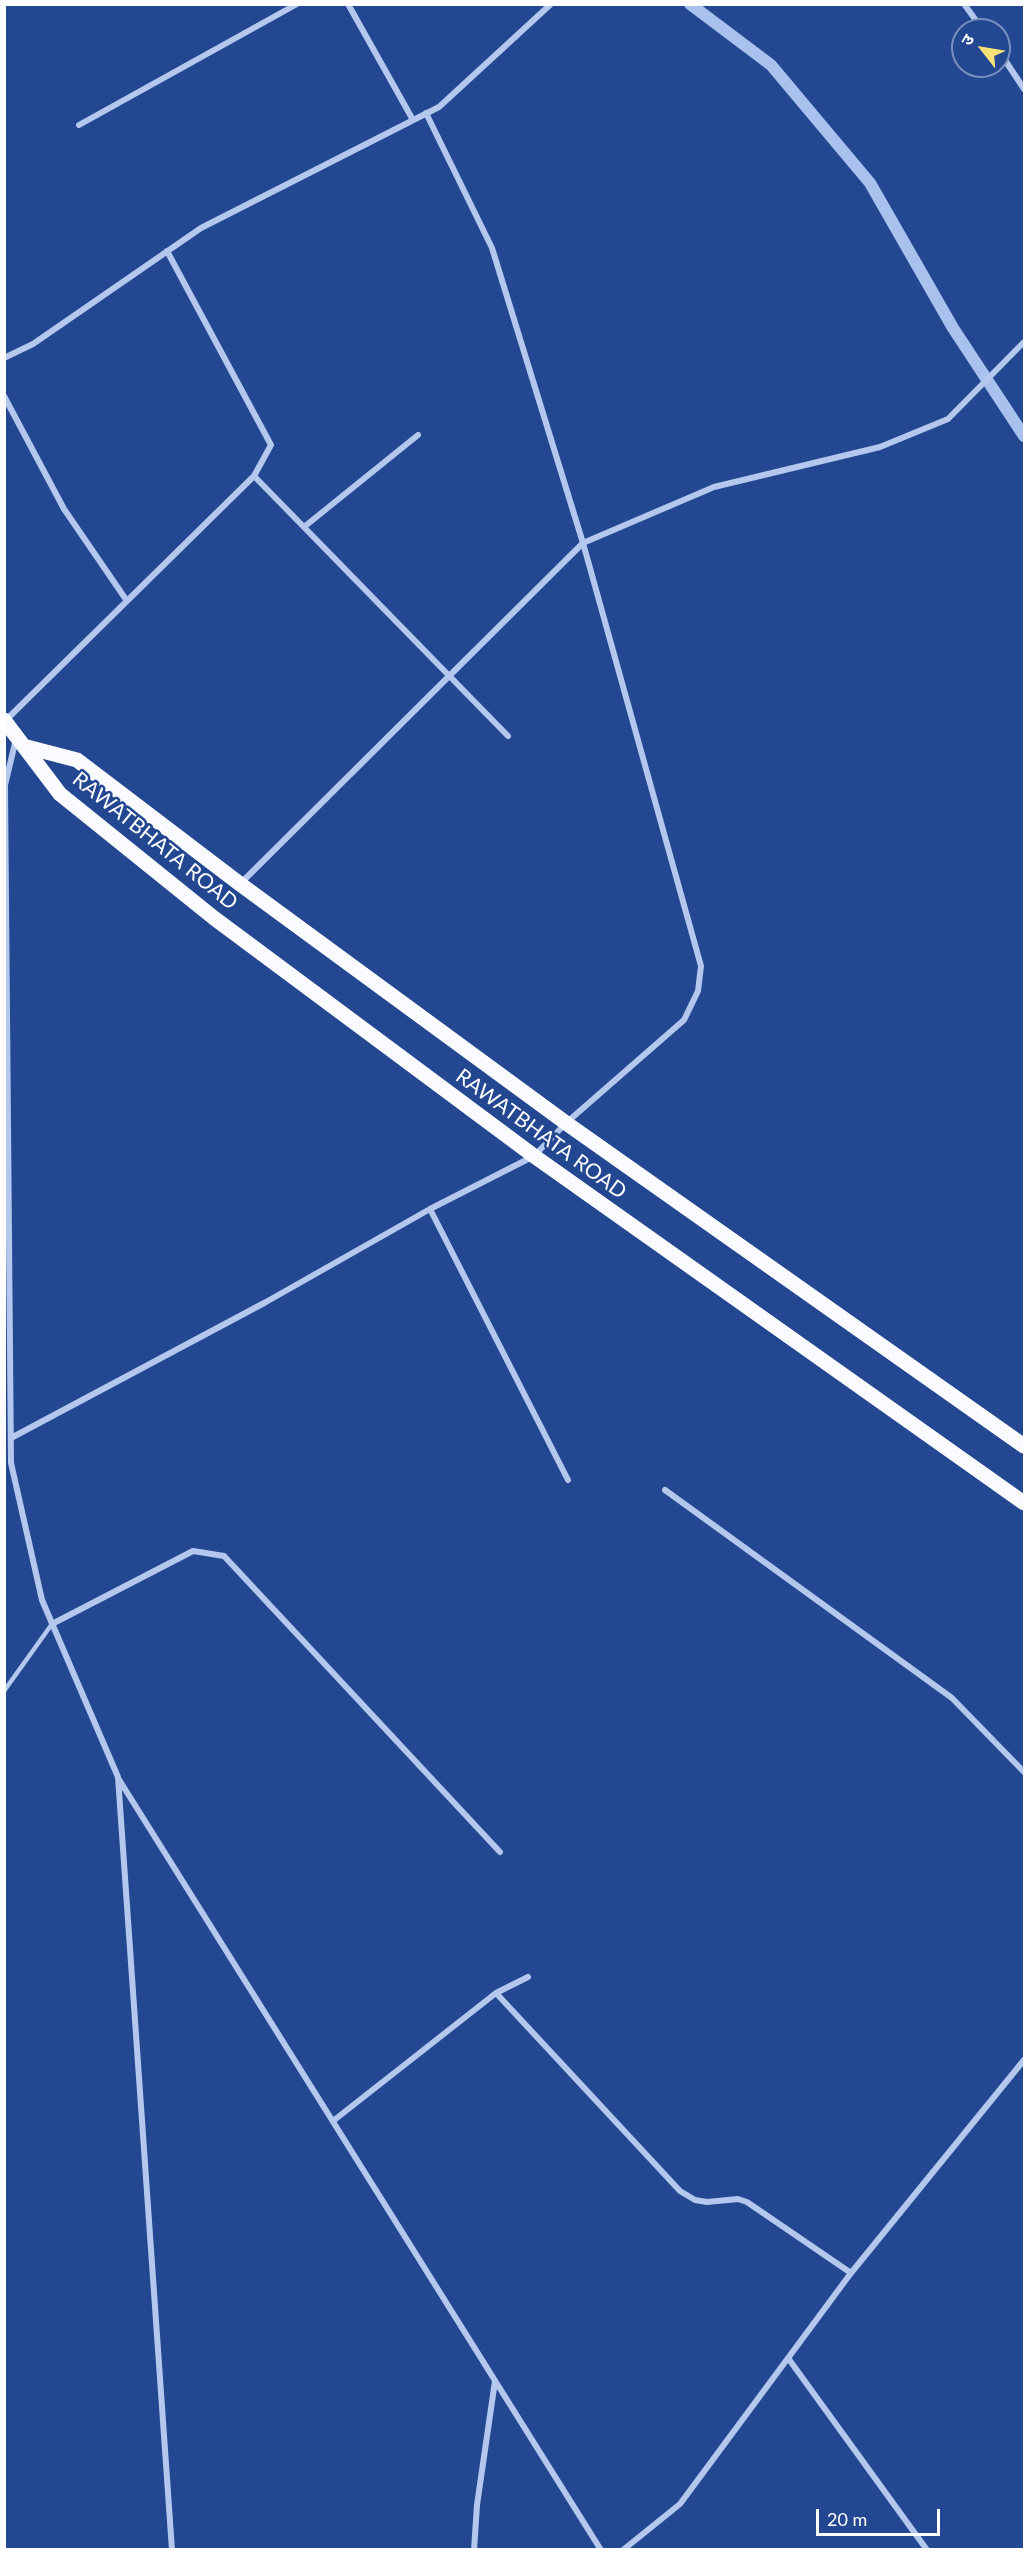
<!DOCTYPE html>
<meta charset="utf-8">
<style>
body{margin:0}
#map{position:relative;width:1029px;height:2554px;overflow:hidden;background:#234791;font-family:Lato,"Noto Sans Devanagari",sans-serif}
canvas{display:block}
.frame{position:absolute;inset:0;border:6px solid #fff;pointer-events:none}
.north{position:absolute;left:951px;top:18px;width:60px;height:60px;box-sizing:border-box;background:#234791;border:2px solid #7b91bd;border-radius:50%;rotate:301deg;font-size:16px;font-weight:700;line-height:24px;text-align:center;color:#fff}
.north::after{content:'';display:block;margin:auto;width:21px;height:27px;background:#f8e177;clip-path:polygon(50% 0,100% 100%,50% 72%,0 100%)}
.scale{position:absolute;left:816px;top:2509px;width:124px;height:27px;box-sizing:border-box;border:3px solid #fff;border-top:0;padding-left:8px;font-size:18px;line-height:21px;white-space:nowrap;color:#fff;-webkit-text-stroke:4px #234791;paint-order:stroke}
</style>
<div id="map">
<canvas width="1029" height="2554"></canvas>
<div class="frame"></div>
<div class="north">उ</div>
<div class="scale">20 m</div>
</div>
<script>
const c = document.querySelector('canvas').getContext('2d');
c.lineJoin = 'round';
function poly(rows) {
  const path = new Path2D();
  for (const r of rows) {
    path.moveTo(r[0], r[1]);
    for (let i = 2; i < r.length; i += 2) path.lineTo(r[i], r[i + 1]);
  }
  return path;
}
function trace(path, color, width, dash) {
  c.strokeStyle = color;
  c.lineWidth = width;
  c.lineCap = dash ? 'butt' : 'round';
  c.setLineDash(dash || []);
  c.stroke(path);
}
function label(font, color, halo, rows, align = 'center') {
  c.font = font + ' Lato,sans-serif';
  c.lineWidth = 5;
  c.setLineDash([]);
  c.textBaseline = 'middle';
  c.strokeStyle = halo;
  c.fillStyle = color;
  for (const [text, x, y, turn = 0] of rows) {
    c.save();
    c.translate(x, y);
    c.rotate((+turn || 0) * Math.PI / 180);
    c.textAlign = isNaN(turn) ? turn : align;
    if (halo) c.strokeText(text, 0, 0);
    c.fillText(text, 0, 0);
    c.restore();
  }
}
trace(poly([
 [690,4,771,65,870,183,953,328,1024,436]
]), '#a8c1ed', 12);
trace(poly([
 [4,1691,52,1624]
]), '#b4c7ec', 4.5);
trace(poly([
 [348,4,413,120],
 [964,4,983,30],
 [999,51,1024,89],
 [79,125,297,4],
 [4,358,33,344,201,228,439,107,551,4],
 [4,396,64,509,127,601],
 [254,476,508,736],
 [304,527,418,435],
 [6,720,254,476,271,445,167,251],
 [16,739,5,785,11,1463,42,1600,118,1777,172,2550],
 [241,883,583,543,714,487,880,447,948,419,1024,342],
 [430,1209,568,1480],
 [11,1438,266,1302,430,1209,534,1156,566,1123,684,1020,698,991,701,966,583,543,492,248,426,113],
 [665,1490,952,1698,1024,1772],
 [52,1624,193,1551,224,1556,500,1852],
 [118,1778,601,2550],
 [496,1993,680,2191,695,2200,707,2202,738,2199,747,2202,851,2273],
 [333,2121,496,1993,528,1977],
 [788,2358,927,2550],
 [474,2550,477,2505,495,2381],
 [623,2550,680,2504,851,2273,1024,2060]
]), '#b4c7ec', 6);
trace(poly([
 [4,720,60,794,214,918,534,1156,1024,1503],
 [27,747,77,760,240,884,566,1123,1024,1446]
]), '#fafbff', 15);
label('21px', '#fff', '#234791', [
 ["RAWATBHATA ROAD",155,841,39],
 ["RAWATBHATA ROAD",541,1134,36]
]);
</script>
